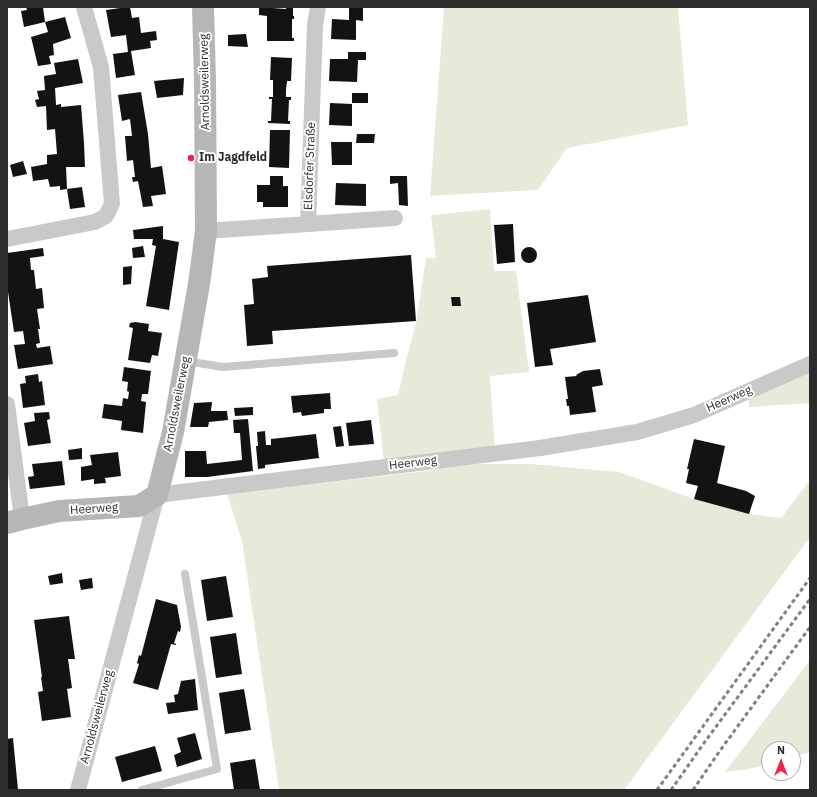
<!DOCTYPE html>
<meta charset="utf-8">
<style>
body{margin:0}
#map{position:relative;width:817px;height:797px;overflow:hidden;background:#fff;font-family:"IBM Plex Sans",sans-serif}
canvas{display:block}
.frame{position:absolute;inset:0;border:8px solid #2c2c2c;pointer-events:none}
.north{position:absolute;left:761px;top:741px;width:40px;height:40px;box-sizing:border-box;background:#fff;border:1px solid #ababab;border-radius:50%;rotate:0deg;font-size:11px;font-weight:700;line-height:16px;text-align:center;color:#2c2c2c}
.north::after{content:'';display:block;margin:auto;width:14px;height:18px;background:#eb264f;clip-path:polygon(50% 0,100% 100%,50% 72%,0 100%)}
</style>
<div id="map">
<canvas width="817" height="797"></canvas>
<div class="frame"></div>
<div class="north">N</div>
</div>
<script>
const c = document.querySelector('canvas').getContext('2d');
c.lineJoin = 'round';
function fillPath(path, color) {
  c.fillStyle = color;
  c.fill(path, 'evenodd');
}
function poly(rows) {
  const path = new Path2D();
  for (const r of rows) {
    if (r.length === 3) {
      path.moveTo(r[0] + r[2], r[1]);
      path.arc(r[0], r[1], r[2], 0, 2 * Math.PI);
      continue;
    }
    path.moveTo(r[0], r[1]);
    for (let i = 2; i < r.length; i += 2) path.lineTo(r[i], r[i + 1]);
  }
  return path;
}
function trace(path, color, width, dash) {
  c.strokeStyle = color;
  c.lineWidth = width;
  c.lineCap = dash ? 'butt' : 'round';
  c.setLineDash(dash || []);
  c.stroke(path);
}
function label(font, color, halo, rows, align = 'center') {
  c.font = font + ' "IBM Plex Sans",sans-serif';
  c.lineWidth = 4;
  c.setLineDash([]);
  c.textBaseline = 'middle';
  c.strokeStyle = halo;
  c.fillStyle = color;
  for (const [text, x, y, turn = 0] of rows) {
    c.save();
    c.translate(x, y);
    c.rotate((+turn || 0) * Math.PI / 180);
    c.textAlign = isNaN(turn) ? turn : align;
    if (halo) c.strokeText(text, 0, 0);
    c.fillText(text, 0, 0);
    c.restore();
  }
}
fillPath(poly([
 [444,7,678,7,688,125,567,148,538,190,430,196],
 [490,209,494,271,516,271,529,372,490,376,495,450,384,463,377,399,398,395,407,356,416,324,426,258,436,258,431,215],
 [810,368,810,403,749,407,748,395],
 [464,464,531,464,619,472,694,499,749,514,781,518,810,480,810,537,624,790,279,790,242,541,227,494,426,471],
 [810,660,810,752,793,757,793,749,769,749,769,764,749,769,725,772]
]), '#e5ebd8');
fillPath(poly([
 [26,7,43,7,45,22,24,27,21,11,27,10],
 [127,7,130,7,132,18,139,17,141,33,156,31,157,40,150,41,151,48,131,51,135,75,116,78,113,54,128,52,126,35,111,37,106,10],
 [259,7,286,9,286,7,293,7,293,16,294,16,294,19,292,19,292,38,294,38,294,41,267,41,267,16,259,15],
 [349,7,363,7,363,21,356,20,356,40,331,39,332,19,349,20],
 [65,17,71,38,53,44,54,55,49,56,51,64,38,66,31,37,48,32,45,22],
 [246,34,248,47,228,46,228,35],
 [348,52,366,52,366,60,358,60,357,82,329,81,330,59,348,59],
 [271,57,292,58,291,81,287,81,286,90,286,97,291,97,291,100,289,100,288,121,290,121,290,124,268,123,268,121,271,121,272,99,269,99,269,97,273,97,273,80,270,80],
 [78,59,83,83,55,88,56,105,61,104,61,107,81,105,84,143,85,167,66,167,67,189,82,187,85,207,70,209,67,189,60,190,60,186,50,187,48,179,33,181,31,167,47,164,47,155,57,154,55,129,47,130,46,106,37,107,35,100,39,99,37,91,45,90,44,76,56,74,54,63],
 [184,78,183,95,157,98,154,81],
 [141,92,148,134,151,168,162,166,166,194,151,196,153,206,143,207,138,181,133,182,132,177,135,177,133,160,127,161,125,136,132,136,130,119,122,121,118,95],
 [352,93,368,93,368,103,352,103],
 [330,103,352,104,352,126,329,125],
 [270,130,290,130,289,168,269,167],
 [357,134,375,134,374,143,356,143],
 [331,142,352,142,352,165,332,165],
 [23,161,27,174,13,177,10,165],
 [270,176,283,176,283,186,288,186,288,207,263,207,263,202,257,202,257,185,270,185],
 [390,176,407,176,408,206,399,205,398,183,390,184],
 [336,183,366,184,366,206,335,205],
 [513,224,515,262,497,264,494,225],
 [163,226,163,239,179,242,169,310,146,306,156,246,152,245,153,239,134,239,133,230],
 [143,246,145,257,133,258,132,248],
 [529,255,8],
 [43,248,44,256,30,258,31,270,34,270,36,289,42,288,44,308,37,309,40,329,38,329,40,343,36,344,37,348,50,346,53,364,18,369,14,345,25,344,23,331,14,332,7,285,7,253],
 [411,255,416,321,272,331,273,344,247,346,244,305,254,304,252,279,268,277,267,266],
 [132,266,131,284,123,285,123,267],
 [588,295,596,342,550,349,553,365,535,367,527,303],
 [451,297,460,297,461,306,452,306],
 [135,322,149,324,148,331,162,333,158,356,152,355,150,363,128,360,133,328,129,327,130,323],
 [124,367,151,371,148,394,142,394,141,401,146,402,143,433,121,430,122,421,102,418,104,404,122,406,123,398,128,399,129,392,127,391,128,382,122,381],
 [600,369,603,385,592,387,596,412,570,415,569,406,567,406,566,399,568,399,565,377,577,376,576,375,583,371],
 [38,374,39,382,42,381,45,405,23,408,20,384,26,383,25,376],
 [330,393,331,409,324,409,324,413,302,416,301,412,293,413,291,396],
 [212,402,211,411,227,411,228,420,209,422,208,427,190,427,194,403],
 [253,407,253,415,235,416,234,408],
 [49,412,50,419,47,420,51,443,28,446,24,423,35,421,34,413],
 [248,419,253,471,207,477,185,477,185,451,206,451,207,464,242,460,240,433,234,433,233,420],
 [371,420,374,444,349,446,346,423],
 [341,426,344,446,336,447,333,427],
 [265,431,266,445,271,445,271,439,316,434,319,458,265,465,265,468,258,469,256,446,258,446,257,432],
 [694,439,725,446,717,483,746,491,755,496,749,514,694,499,698,486,686,483,689,469,687,469],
 [82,448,82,459,69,460,68,450],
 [118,452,121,476,105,478,106,483,94,484,94,479,81,481,81,467,92,465,90,455],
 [62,461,65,485,30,489,28,477,34,476,32,464],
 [62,573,63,583,50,585,48,576],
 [226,576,233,617,207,621,201,580],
 [92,578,93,588,81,590,79,580],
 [156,599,177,605,181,627,180,632,178,631,174,643,176,644,176,645,171,644,158,690,133,683,139,664,137,663,139,655,141,656],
 [69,616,75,659,68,659,72,688,67,689,71,717,42,721,38,692,43,691,41,677,42,677,34,620],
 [236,633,242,674,216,678,210,637],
 [195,679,198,710,168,714,166,703,175,702,174,695,178,694,181,681],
 [244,689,251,730,225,734,219,693],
 [195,733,202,759,177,767,174,755,181,752,177,738],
 [13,738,18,790,7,790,7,739],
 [155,746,162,771,122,782,115,757],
 [255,759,260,790,234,790,230,763]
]), '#131313');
trace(poly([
 [186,361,223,367,394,353],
 [142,790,217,769,185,574]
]), '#c9c9c9', 8);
trace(poly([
 [308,224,395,218],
 [206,231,308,224,315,25,318,7],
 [7,239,95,222,106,216,112,204,101,67,84,7],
 [7,404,22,519],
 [78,790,157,495,540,448,637,432,694,415,810,364]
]), '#c9c9c9', 16);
trace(poly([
 [7,523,22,519,59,511,139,506,157,495,173,432,199,284,206,231,205,81,203,7]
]), '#b6b6b6', 22);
trace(poly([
 [657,790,810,578],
 [671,790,704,743,810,599],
 [693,790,719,752,810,627]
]), '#818181', 3, [4, 3]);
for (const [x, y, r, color] of [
 [191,158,4,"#eb264f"]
]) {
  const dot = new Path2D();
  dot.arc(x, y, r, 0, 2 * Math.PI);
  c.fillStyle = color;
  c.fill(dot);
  trace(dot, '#fff', 1.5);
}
label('12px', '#2c2c2c', '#fff', [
 ["Arnoldsweilerweg",205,82,-91],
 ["Elsdorfer Straße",310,166,-88],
 ["Heerweg",729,399,-24],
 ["Arnoldsweilerweg",177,404,-79],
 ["Heerweg",413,463,-7],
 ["Heerweg",94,509,-4],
 ["Arnoldsweilerweg",97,717,-75]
]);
label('bold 12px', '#2c2c2c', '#fff', [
 ["Im Jagdfeld",199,158]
], 'left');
</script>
